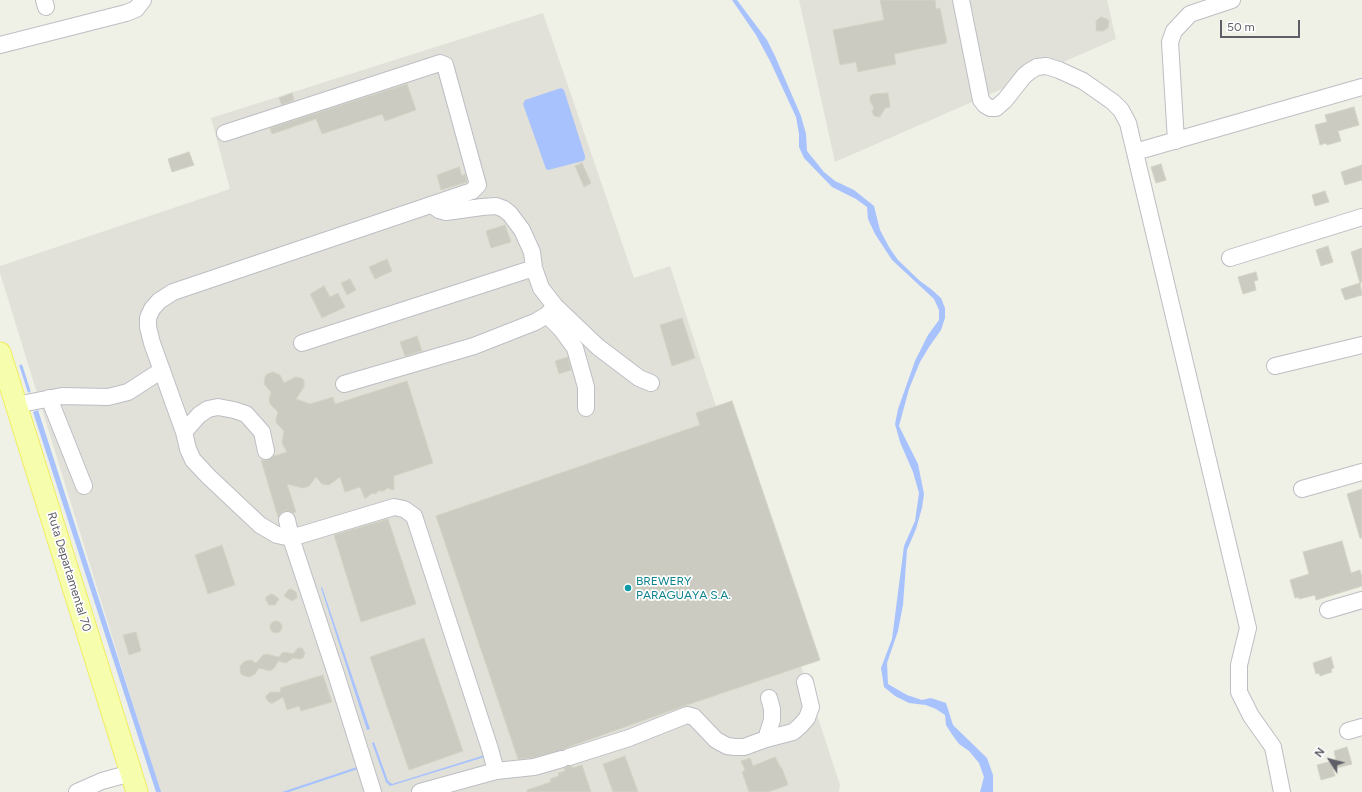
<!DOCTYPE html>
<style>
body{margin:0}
#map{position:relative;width:1362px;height:792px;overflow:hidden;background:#eff0e6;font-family:Figtree,sans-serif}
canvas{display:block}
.north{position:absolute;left:1310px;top:740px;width:40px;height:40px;-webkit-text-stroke:3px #fff;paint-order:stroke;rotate:306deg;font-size:11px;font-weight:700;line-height:16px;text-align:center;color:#5e5f66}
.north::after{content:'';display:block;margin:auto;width:14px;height:18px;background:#5e5f66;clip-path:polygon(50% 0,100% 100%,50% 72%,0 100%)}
.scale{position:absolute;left:1220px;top:20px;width:80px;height:18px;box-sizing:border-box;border:2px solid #5e5f66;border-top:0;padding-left:5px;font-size:12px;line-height:14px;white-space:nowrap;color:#5e5f66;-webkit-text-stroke:3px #fff;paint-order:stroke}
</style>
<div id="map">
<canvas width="1362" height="792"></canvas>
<div class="north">N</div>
<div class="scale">50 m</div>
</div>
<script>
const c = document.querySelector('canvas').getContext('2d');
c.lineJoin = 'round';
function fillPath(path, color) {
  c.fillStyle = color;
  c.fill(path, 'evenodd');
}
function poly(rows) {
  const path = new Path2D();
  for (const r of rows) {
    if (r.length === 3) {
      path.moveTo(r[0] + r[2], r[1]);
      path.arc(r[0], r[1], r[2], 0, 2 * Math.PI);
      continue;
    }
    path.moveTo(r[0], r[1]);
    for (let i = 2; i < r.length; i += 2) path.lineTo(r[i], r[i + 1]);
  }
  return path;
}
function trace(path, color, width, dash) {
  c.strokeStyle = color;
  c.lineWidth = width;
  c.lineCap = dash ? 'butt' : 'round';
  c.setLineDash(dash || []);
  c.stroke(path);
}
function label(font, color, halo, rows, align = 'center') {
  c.font = font + ' Figtree,sans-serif';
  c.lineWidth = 3.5;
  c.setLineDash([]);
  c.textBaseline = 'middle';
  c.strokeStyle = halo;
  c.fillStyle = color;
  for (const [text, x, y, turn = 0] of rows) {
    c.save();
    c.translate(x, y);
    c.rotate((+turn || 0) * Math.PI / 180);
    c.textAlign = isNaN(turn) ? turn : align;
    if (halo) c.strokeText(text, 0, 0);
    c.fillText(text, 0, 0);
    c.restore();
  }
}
fillPath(poly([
 [799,0,1107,0,1116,39,835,162],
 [543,13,634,278,670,266,840,785,839,792,160,792,0,273,0,266,230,189,211,118]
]), '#e1e1da');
fillPath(poly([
 [732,0,737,0,767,40,775,56,801,116,806,134,807,151,824,172,835,181,854,190,874,206,880,230,889,247,898,260,920,281,931,289,941,298,945,308,945,318,941,330,929,347,920,362,909,389,899,426,918,464,924,494,922,508,916,529,907,550,903,605,898,631,887,663,888,684,907,695,922,700,931,698,946,703,953,725,987,758,993,775,993,792,980,792,984,777,979,763,969,751,959,744,951,733,946,725,945,715,936,709,926,705,909,703,895,696,884,687,881,668,892,639,904,546,915,521,919,493,913,472,900,442,895,424,898,409,915,361,928,335,939,320,939,310,934,299,892,260,875,234,868,219,867,207,856,199,832,187,804,158,799,147,799,134,796,117,770,61,756,35],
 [561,88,564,90,585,156,585,159,583,161,548,170,546,169,523,104,525,100],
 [38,410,161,792,156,792,33,412],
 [322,587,370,729,367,730,321,588],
 [374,742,388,781,392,784,488,754,488,756,390,786,386,782,372,743],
 [357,767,358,769,289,792,282,792]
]), '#a8c2fe');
trace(poly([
 [21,366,29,391]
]), '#a8c2fe', 3);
const building = poly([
 [880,0,935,0,936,9,940,8,947,43,894,54,896,64,858,72,856,62,840,65,833,30,884,20,880,0],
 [1101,17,1107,19,1109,21,1108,28,1103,31,1096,31,1096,21,1101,17],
 [407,84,416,110,385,121,382,114,322,134,316,119,272,134,270,128,407,84],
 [292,93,294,100,282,105,279,98,292,93],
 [888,93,890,107,885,108,880,117,874,116,872,111,874,108,870,101,870,96,873,94,888,93],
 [1354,107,1359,125,1338,131,1341,141,1327,145,1326,143,1320,145,1315,125,1327,122,1325,115,1354,107],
 [189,152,194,165,172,172,168,159,189,152],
 [582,163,591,183,584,187,575,166,582,163],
 [1161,164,1166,180,1156,183,1151,167,1161,164],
 [1362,165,1362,180,1345,185,1341,172,1362,165],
 [459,167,462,176,465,174,467,182,441,190,437,175,459,167],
 [1325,191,1329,202,1315,206,1312,195,1325,191],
 [505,225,511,242,491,248,486,231,505,225],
 [1328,246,1333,262,1321,266,1316,250,1328,246],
 [1362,248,1362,282,1360,283,1351,252,1362,248],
 [387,259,392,271,375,279,369,267,387,259],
 [1256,272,1258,280,1254,281,1256,290,1243,294,1238,277,1256,272],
 [350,279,356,290,347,295,341,283,350,279],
 [1360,283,1362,295,1345,300,1341,289,1360,283],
 [324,286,330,297,338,293,345,307,322,318,310,294,324,286],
 [682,318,695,358,672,366,660,325,682,318],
 [417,336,422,351,405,356,400,342,417,336],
 [568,357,571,370,559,374,555,361,568,357],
 [273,372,280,375,284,383,295,377,301,378,304,380,304,387,296,399,310,404,333,397,335,404,407,381,433,463,394,476,394,490,387,488,384,491,378,491,376,494,372,493,365,499,360,487,345,492,340,477,329,485,322,484,316,477,309,486,303,488,287,484,296,512,293,513,289,511,285,511,281,513,278,517,261,460,268,460,274,456,287,452,282,443,284,431,276,423,276,419,278,412,270,404,269,400,271,392,264,384,265,377,267,374,273,372],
 [732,401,820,660,684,706,566,748,563,750,532,758,518,759,436,516,700,425,696,413,732,401],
 [1362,489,1362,538,1360,538,1347,494,1362,489],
 [388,519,416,604,361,622,334,535,388,519],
 [1342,541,1351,573,1360,570,1362,578,1362,586,1316,600,1315,595,1299,599,1299,597,1295,598,1290,580,1309,574,1303,552,1342,541],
 [222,545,235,585,208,594,195,555,222,545],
 [291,589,296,592,297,595,297,598,292,601,284,596,288,590,291,589],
 [271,594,274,595,279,599,275,605,269,605,266,600,266,597,271,594],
 [276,627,6],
 [136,632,141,651,129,655,123,635,136,632],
 [424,638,463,751,409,770,370,657,424,638],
 [299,648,302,648,305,653,303,658,300,659,293,658,286,663,278,661,275,667,270,671,259,668,255,674,249,677,242,675,240,672,240,666,245,661,251,660,256,663,263,655,266,654,279,657,282,653,285,652,293,654,297,649,299,648],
 [1331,657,1334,668,1331,669,1332,672,1320,676,1319,673,1316,674,1313,663,1331,657],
 [323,675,332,702,301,711,299,706,287,710,283,697,273,703,270,703,266,699,266,696,270,692,281,692,280,688,323,675],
 [1347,747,1352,764,1333,769,1335,776,1321,780,1317,765,1336,760,1334,751,1347,747],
 [625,756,638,792,613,792,603,764,625,756],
 [775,757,781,768,782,768,788,785,768,792,749,792,742,772,745,770,741,761,750,758,753,766,775,757],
 [582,765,591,792,527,792,527,790,551,782,550,779,559,776,558,773,565,771,564,768,568,766,572,766,573,768,582,765]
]);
fillPath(building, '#cbcbc2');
trace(building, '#d4d4c4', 1);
const minor = poly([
 [44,0,46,7],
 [961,0,981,100,985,105,990,108,996,108,1005,100,1024,76,1030,71,1037,67,1046,66,1059,70,1083,81,1113,102,1121,110,1128,123,1248,628,1239,665,1239,692,1251,716,1273,747,1282,792],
 [0,45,126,13,136,9,143,0],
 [1176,141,1170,42,1174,31,1190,14,1232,0],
 [1135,152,1362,87],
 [432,205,439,210,446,212,482,207,496,206,504,209,510,214,522,230,532,252,534,268,541,288,555,306,598,347,639,378,651,383],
 [1230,258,1362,217],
 [547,315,561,329,575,348,586,387,586,408],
 [302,343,534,268],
 [1275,366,1362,345],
 [344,384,474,346,535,322,547,315,555,306],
 [49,398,84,486],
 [16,405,62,396,108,397,128,392,162,370],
 [184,432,152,343,148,327,148,318,152,309,159,301,173,292,472,191,478,185,445,65,440,63,225,133],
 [266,451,262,432,246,414,234,410,218,407,208,409,199,415,184,432,188,449,193,460,209,477,260,525,277,535,291,538,394,507,404,509,414,516,490,749,496,771,420,792],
 [1302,489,1362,472],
 [287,520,291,538,336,674,373,792],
 [1328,610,1362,600],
 [1348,731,1362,727],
 [766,739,772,720,772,709,769,698],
 [569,757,629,738,687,715,694,717,716,740,727,746,735,747,744,747,766,739,793,732,800,726,807,718,811,707,805,682],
 [496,771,534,767,562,759],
 [77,792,102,781,131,773]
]);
const major = poly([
 [0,353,137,792]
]);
trace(minor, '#bdbec4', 18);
trace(major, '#f0ed5f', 23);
trace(minor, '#fff', 16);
trace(major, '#f6fead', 21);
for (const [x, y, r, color] of [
 [628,588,4,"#0f9aa8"]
]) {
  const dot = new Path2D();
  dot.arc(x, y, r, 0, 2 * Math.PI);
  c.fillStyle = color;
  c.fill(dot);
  trace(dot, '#fff', 1.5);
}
label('12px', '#5e5f66', '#fff', [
 ["Ruta Departamental 70",69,572,73]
]);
label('12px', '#0d838f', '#fff', [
 ["BREWERY",636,581],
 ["PARAGUAYA S.A.",636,595]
], 'left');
</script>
